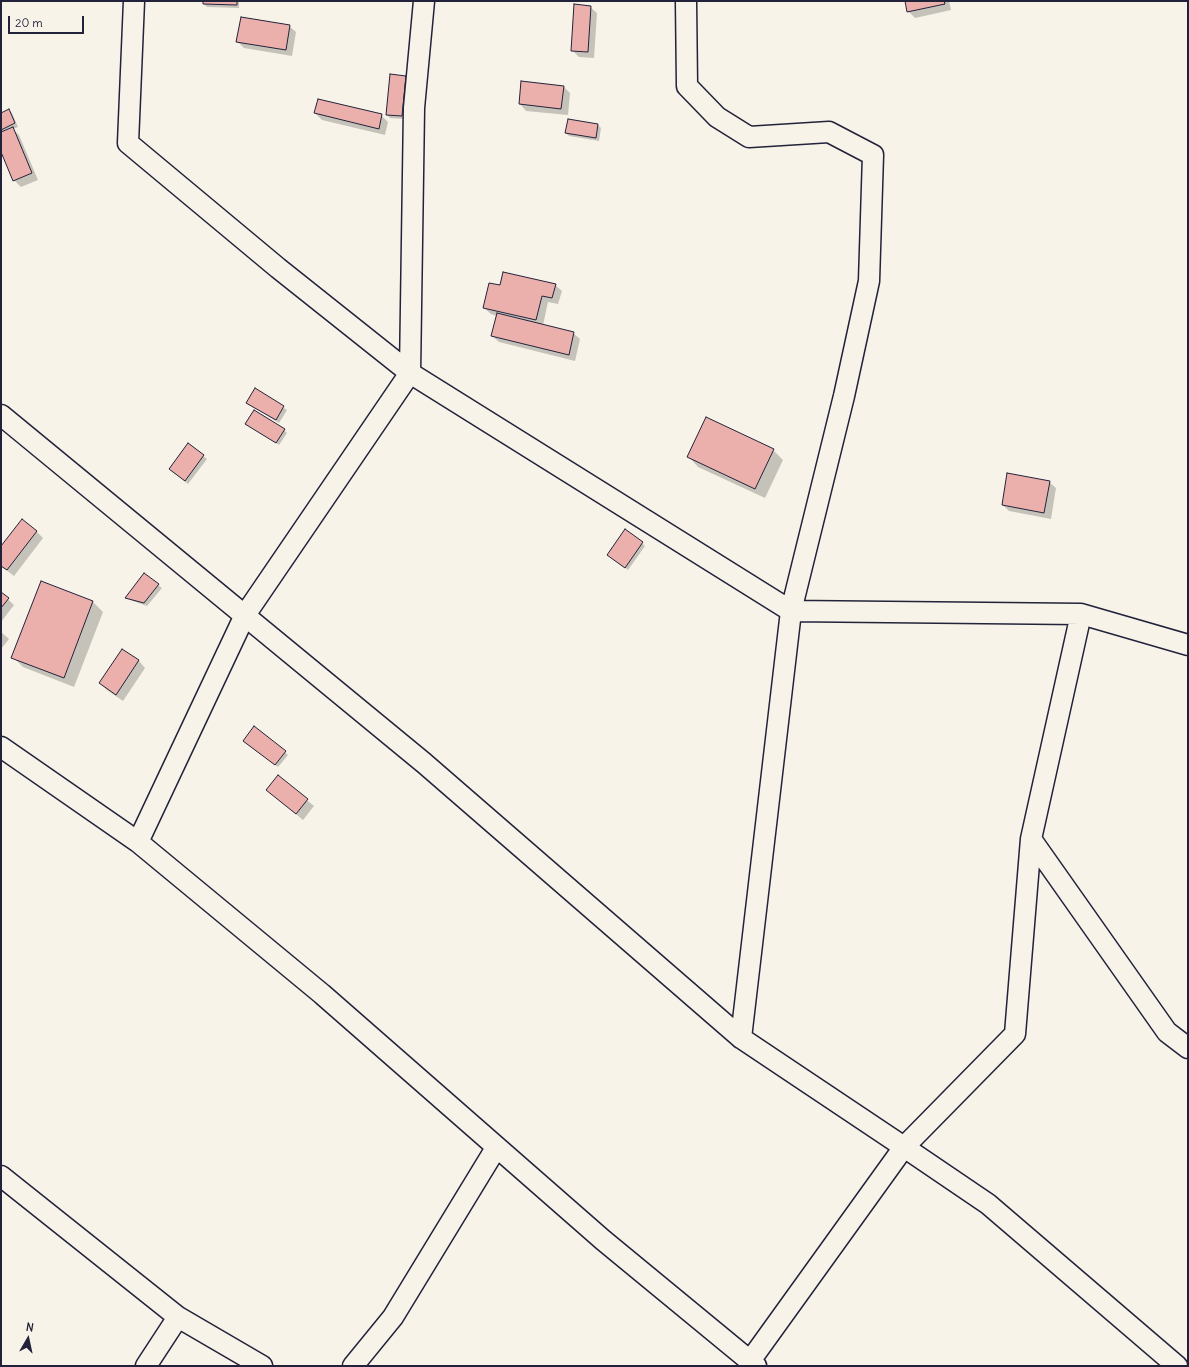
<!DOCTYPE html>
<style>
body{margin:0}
#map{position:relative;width:1189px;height:1367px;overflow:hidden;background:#f7f3e8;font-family:Delius,sans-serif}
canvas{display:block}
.frame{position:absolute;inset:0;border:2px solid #22223b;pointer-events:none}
.north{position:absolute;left:8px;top:1319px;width:40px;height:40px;-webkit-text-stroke:3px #f7f3e8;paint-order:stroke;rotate:9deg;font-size:11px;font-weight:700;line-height:16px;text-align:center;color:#22223b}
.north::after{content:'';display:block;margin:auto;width:14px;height:18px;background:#22223b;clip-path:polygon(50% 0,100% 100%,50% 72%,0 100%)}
.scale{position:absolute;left:8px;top:16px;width:76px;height:18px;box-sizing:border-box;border:2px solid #22223b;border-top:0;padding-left:5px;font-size:12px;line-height:14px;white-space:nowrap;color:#22223b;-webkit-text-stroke:3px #f7f3e8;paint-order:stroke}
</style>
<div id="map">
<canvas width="1189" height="1367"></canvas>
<div class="frame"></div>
<div class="north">N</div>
<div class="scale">20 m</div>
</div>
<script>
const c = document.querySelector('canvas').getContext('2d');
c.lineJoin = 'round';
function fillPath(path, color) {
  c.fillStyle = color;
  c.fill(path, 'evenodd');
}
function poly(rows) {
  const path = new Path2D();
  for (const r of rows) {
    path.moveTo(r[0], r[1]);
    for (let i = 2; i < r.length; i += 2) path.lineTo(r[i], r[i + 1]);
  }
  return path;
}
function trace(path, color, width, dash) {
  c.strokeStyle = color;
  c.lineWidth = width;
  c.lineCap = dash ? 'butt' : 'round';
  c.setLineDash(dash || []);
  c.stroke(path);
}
fillPath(poly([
 [204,1,239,1,239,8,207,7,204,4],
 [906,1,949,1,951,10,915,18,908,11],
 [590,7,597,13,594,58,579,57,572,50],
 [289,26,296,32,292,56,244,48,237,41],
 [406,76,409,79,405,119,390,118,387,115],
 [564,87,570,93,568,115,526,111,520,104],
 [9,110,12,113,18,127,13,129,19,135,38,180,21,187,14,180,1,149,1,114],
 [315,113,381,115,388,122,385,135,322,120],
 [569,120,598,125,601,128,599,141,569,136,566,133],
 [555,285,562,291,558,304,548,302,543,325,573,333,580,339,575,361,499,342,492,336,497,316,491,314,484,308,501,287],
 [255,390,287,410,279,423,247,403],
 [249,426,284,430,287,433,279,445],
 [189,445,207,459,188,484,173,472],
 [773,450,783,460,765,498,698,467,689,457],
 [1049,482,1056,488,1051,519,1009,511,1003,505],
 [36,531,43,538,14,576,1,566,1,547],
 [642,543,645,546,628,570,611,557],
 [144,574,162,588,147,606,130,600,127,597],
 [42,582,93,602,103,612,74,687,23,667,13,657],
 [1,593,14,605,1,622],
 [1,632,9,639,1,649],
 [123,651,139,661,145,668,123,701,107,690,100,683],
 [247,744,285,752,288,755,278,767],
 [278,777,314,806,303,820,267,790]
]), '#0003');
const building = poly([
 [203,1,237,1,237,5,203,4,203,1],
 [905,1,944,1,945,4,907,12,905,1],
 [574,4,591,6,588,52,571,51,574,4],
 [241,17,290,25,286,50,236,42,241,17],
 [390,74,406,76,402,116,386,115,390,74],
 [521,81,564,86,561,109,519,104,521,81],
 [318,99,382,114,379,129,314,113,318,99],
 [9,109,15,123,1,130,1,113,9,109],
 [568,119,598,124,596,138,565,133,568,119],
 [13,127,32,173,13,181,1,152,1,132,13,127],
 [503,272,556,284,552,298,542,296,536,320,483,308,489,283,500,285,503,272],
 [497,313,574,332,569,355,491,336,497,313],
 [255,388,284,406,276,420,246,403,255,388],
 [254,410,285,429,276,443,245,424,254,410],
 [706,417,774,449,755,489,687,457,706,417],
 [188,443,204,455,185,481,169,469,188,443],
 [1007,473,1050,481,1044,513,1002,505,1007,473],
 [22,519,37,531,7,570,1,566,1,546,22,519],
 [625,529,643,542,625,568,607,555,625,529],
 [144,573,159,584,144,603,125,598,144,573],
 [41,581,93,601,64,678,11,658,41,581],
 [1,592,9,598,1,608,1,592],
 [122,649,139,660,116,695,99,683,122,649],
 [254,726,286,751,275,765,243,741,254,726],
 [278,775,308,799,296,814,266,790,278,775]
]);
fillPath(building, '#ecb0ac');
trace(building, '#22223b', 1);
const minor = poly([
 [134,1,128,143,278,268,410,373,791,611,1081,614,1188,645],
 [686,1,687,86,717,117,749,137,829,132,873,155,869,281,844,396,791,611,741,1038],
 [1,415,424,763,741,1038,904,1147,988,1204,1177,1366],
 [1,747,138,842,322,994,603,1240,756,1366],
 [1031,839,1167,1032,1188,1048],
 [138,842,245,615,410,373,414,108,424,1],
 [1,1176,178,1317,262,1366],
 [750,1361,904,1147,1015,1034,1031,839,1081,614],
 [146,1366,178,1317],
 [353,1366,393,1317,496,1148]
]);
trace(minor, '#22223b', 23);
trace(minor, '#f7f3e8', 20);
</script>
